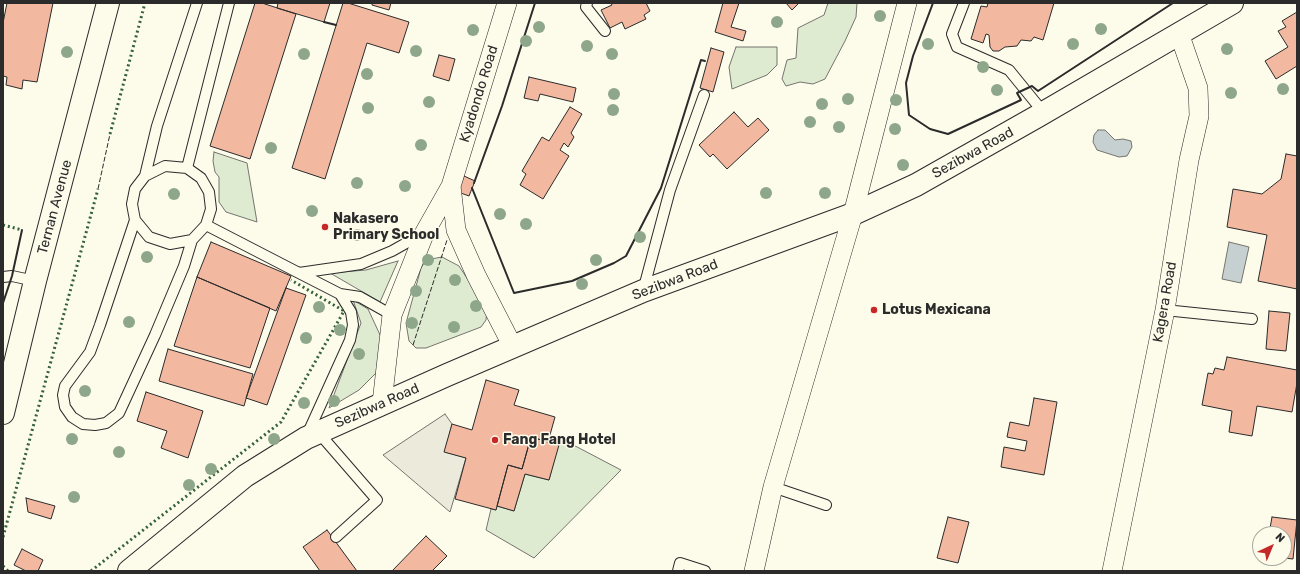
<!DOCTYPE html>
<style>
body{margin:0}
#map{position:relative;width:1300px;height:574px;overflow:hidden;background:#fdfbea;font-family:Rubik,sans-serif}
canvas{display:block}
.frame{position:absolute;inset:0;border:4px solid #2b2b2b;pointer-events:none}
.north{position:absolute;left:1252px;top:526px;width:40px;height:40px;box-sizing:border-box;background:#fdfbea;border:1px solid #a9a89e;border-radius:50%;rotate:44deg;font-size:11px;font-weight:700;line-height:16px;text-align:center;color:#2b2b2b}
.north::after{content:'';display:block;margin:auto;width:14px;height:18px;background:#c62828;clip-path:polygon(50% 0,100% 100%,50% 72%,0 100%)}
</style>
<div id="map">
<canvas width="1300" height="574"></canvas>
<div class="frame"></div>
<div class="north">N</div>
</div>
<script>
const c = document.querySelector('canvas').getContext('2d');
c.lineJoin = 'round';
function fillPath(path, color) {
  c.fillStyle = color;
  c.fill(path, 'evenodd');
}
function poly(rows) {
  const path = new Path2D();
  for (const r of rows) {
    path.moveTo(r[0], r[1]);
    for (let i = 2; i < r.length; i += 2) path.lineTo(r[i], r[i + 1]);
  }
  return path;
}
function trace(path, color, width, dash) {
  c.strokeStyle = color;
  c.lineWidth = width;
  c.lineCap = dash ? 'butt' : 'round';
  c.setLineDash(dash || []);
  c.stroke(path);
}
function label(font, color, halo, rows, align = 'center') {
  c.font = font + ' Rubik,sans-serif';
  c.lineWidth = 3;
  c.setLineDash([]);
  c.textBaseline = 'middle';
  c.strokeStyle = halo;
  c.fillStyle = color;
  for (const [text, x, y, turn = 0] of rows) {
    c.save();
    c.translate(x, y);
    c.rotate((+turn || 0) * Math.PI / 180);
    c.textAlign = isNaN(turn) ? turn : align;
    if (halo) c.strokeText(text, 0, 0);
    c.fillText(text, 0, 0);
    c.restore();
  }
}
const green = poly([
 [828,3,857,3,856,17,845,41,825,79,813,84,800,82,786,86,782,79,787,60,796,58,798,28,824,15,828,3],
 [736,47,777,47,777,65,767,75,732,89,729,67,736,47],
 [214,152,247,163,257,222,226,212,219,202,219,177,215,172,213,161,214,152],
 [442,257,459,266,487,309,486,320,481,327,426,348,416,348,409,341,406,323,421,268,426,260,442,257],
 [398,261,380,302,330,273,366,270,398,261],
 [353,300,368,309,381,337,377,372,359,390,329,408,361,323,353,300],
 [560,438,621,470,534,558,486,530,491,509,496,510,497,506,514,511,525,474,549,480,560,438]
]);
fillPath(green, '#deebd1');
trace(green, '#74746e', 1);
const parking = poly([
 [445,414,452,424,445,452,466,458,450,512,383,455,445,414]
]);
fillPath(parking, '#eceadb');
trace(parking, '#74746e', 1);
const water = poly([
 [1098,130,1105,130,1115,140,1123,139,1131,141,1132,147,1127,156,1119,157,1097,150,1093,142,1094,135,1098,130],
 [1229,242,1249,247,1241,283,1222,279,1229,242]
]);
fillPath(water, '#c7d0d0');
trace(water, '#74746e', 1);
const building = poly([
 [7,3,53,3,37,82,23,80,22,89,6,85,7,77,3,76,3,23,7,3],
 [255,3,262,3,296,14,250,159,210,146,255,3],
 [278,3,330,3,324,22,277,8,278,3],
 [343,3,348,3,409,22,399,53,367,43,325,179,292,168,343,3],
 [372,3,391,3,389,10,372,5,372,3],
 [611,3,646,3,650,11,644,15,646,19,625,29,622,22,610,28,601,10,612,5,611,3],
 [723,3,739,3,731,27,746,31,743,41,715,32,723,3],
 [786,3,799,3,792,10,786,3],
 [988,3,1054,3,1043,40,1034,37,1031,41,1021,40,1017,46,1005,47,999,51,993,51,990,47,989,35,986,34,983,43,971,39,981,6,987,7,988,3],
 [1297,12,1297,66,1276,79,1265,61,1288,47,1278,31,1286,27,1282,21,1297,12],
 [711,48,724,52,713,92,700,88,711,48],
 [439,55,455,59,449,81,433,76,439,55],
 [529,77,576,88,573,102,540,94,538,101,524,98,529,77],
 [570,107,582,114,571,133,574,137,568,147,564,143,560,150,569,156,543,199,520,185,526,174,522,171,542,137,549,141,570,107],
 [734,112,748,127,758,118,769,130,727,169,713,154,710,157,699,145,734,112],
 [1286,154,1297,156,1297,289,1258,281,1267,235,1227,227,1233,189,1262,194,1281,179,1286,154],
 [464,176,475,181,469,196,458,192,464,176],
 [211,242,291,276,276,311,197,277,211,242],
 [197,277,270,308,250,368,174,346,197,277],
 [286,288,306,295,267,405,246,398,286,288],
 [1269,311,1290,313,1286,351,1266,349,1269,311],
 [168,349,253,374,244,406,159,381,168,349],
 [1227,357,1297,370,1297,383,1292,412,1257,406,1252,436,1229,432,1232,411,1202,405,1208,373,1213,374,1215,368,1224,370,1227,357],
 [486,380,519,390,514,405,555,417,548,442,531,437,522,469,508,465,496,510,455,499,466,458,444,452,452,424,472,430,486,380],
 [146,392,203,411,188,458,161,448,167,431,137,421,146,392],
 [1034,398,1057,402,1044,475,1001,467,1004,447,1025,451,1027,441,1007,437,1010,422,1029,426,1034,398],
 [531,437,559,445,549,480,525,474,514,511,497,506,508,465,522,469,531,437],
 [26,498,55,506,51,519,28,512,26,498],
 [948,517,969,522,958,563,937,558,948,517],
 [1272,517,1297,520,1293,559,1284,558,1284,534,1269,534,1272,517],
 [327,530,357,571,320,571,303,547,327,530],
 [426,536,447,556,432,571,392,571,426,536],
 [22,549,43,560,38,571,26,571,14,565,22,549]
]);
fillPath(building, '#f2b8a0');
trace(building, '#2b2b2b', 1);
const service = poly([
 [587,3,586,7,605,31],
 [964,3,952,34,957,47,1009,70,1044,113],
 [187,168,229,3],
 [145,176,157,126,197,3],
 [135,220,149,237,170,244,192,240,206,225,211,209,209,192,201,178,187,168,165,166,145,176,135,189,132,204,135,220,100,325,90,352,65,386,63,395,65,407,72,417,83,424,95,425,106,423,119,413,155,335,184,266,192,240],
 [206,225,299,273,361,264,392,251,424,233],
 [299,273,340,294,360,297,392,315],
 [3,277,12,276,35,281],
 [643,291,670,190,704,95],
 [1165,310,1252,319],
 [318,432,377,500,336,537],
 [307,435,350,340,353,325,351,312,340,294],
 [773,487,826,505],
 [678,571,680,563,705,571]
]);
const minor = poly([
 [451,186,456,230,476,275,513,347],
 [382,403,392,315,425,232,451,186,507,3],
 [754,571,773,487,853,214,907,3],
 [1112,571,1165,310,1189,160,1199,116,1198,88,1179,33]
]);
const tertiary = poly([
 [3,413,35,281,108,3],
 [129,571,245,476,306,438,447,375,643,291,853,214,916,185,1038,116,1232,3]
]);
trace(service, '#2b2b2b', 12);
trace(minor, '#2b2b2b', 20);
trace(tertiary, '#2b2b2b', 24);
trace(service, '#fdfbea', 10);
trace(minor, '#fdfbea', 19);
trace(tertiary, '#fdfbea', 22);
trace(poly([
 [110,134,145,3],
 [3,225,22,230],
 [3,537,98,189],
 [3,566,8,571],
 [91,571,281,422,344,311,291,280]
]), '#34623c', 3, [2, 3]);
trace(poly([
 [98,189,110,134],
 [413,345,447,240]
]), '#2b2b2b', 1, [5, 2]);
trace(poly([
 [933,3,913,56,906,83,909,115,930,129,948,134,1021,100,1017,93,1032,86,1038,91,1173,3],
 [324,22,336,25],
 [474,183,502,106,535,3],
 [472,188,514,293,572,281,614,263,626,256,661,188,701,60,705,61],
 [3,303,12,276,22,230]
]), '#2b2b2b', 2);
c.fillStyle = '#8ea78a';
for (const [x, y] of [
 [880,16],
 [777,22],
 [539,27],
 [1101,29],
 [473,30],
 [526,41],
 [928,44],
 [1073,44],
 [587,46],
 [1227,49],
 [416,51],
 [67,52],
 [304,54],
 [612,54],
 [983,67],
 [367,74],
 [1283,89],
 [997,90],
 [1231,93],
 [614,94],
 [848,99],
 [896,100],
 [429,102],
 [822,104],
 [368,108],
 [613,110],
 [810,122],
 [839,127],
 [895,129],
 [421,145],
 [271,148],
 [903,165],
 [357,183],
 [405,186],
 [766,193],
 [825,193],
 [174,194],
 [312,211],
 [500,214],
 [526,224],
 [357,235],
 [640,237],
 [147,257],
 [428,260],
 [596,260],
 [455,280],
 [582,284],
 [416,291],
 [476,306],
 [319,307],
 [129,322],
 [412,323],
 [454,327],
 [340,330],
 [306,338],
 [359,354],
 [85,391],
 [334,401],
 [304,403],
 [72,439],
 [274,439],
 [119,452],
 [211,469],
 [189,485],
 [74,497]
]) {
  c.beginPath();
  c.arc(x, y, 6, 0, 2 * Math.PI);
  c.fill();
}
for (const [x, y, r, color] of [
 [325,227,4,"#c62828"],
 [874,310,4,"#c62828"],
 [495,440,4,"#c62828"]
]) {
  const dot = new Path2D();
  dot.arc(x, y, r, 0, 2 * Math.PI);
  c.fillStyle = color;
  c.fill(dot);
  trace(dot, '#fdfbea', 1.5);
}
label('14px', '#2b2b2b', '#fdfbea', [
 ["Kyadondo Road",479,94,-73],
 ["Sezibwa Road",973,153,-29],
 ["Ternan Avenue",55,207,-75],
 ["Sezibwa Road",675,280,-21],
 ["Kagera Road",1165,302,-80],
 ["Sezibwa Road",377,406,-24]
]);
label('bold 14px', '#2b2b2b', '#fdfbea', [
 ["Nakasero",333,219],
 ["Primary School",333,235],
 ["Lotus Mexicana",882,310],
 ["Fang Fang Hotel",503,440]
], 'left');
</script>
